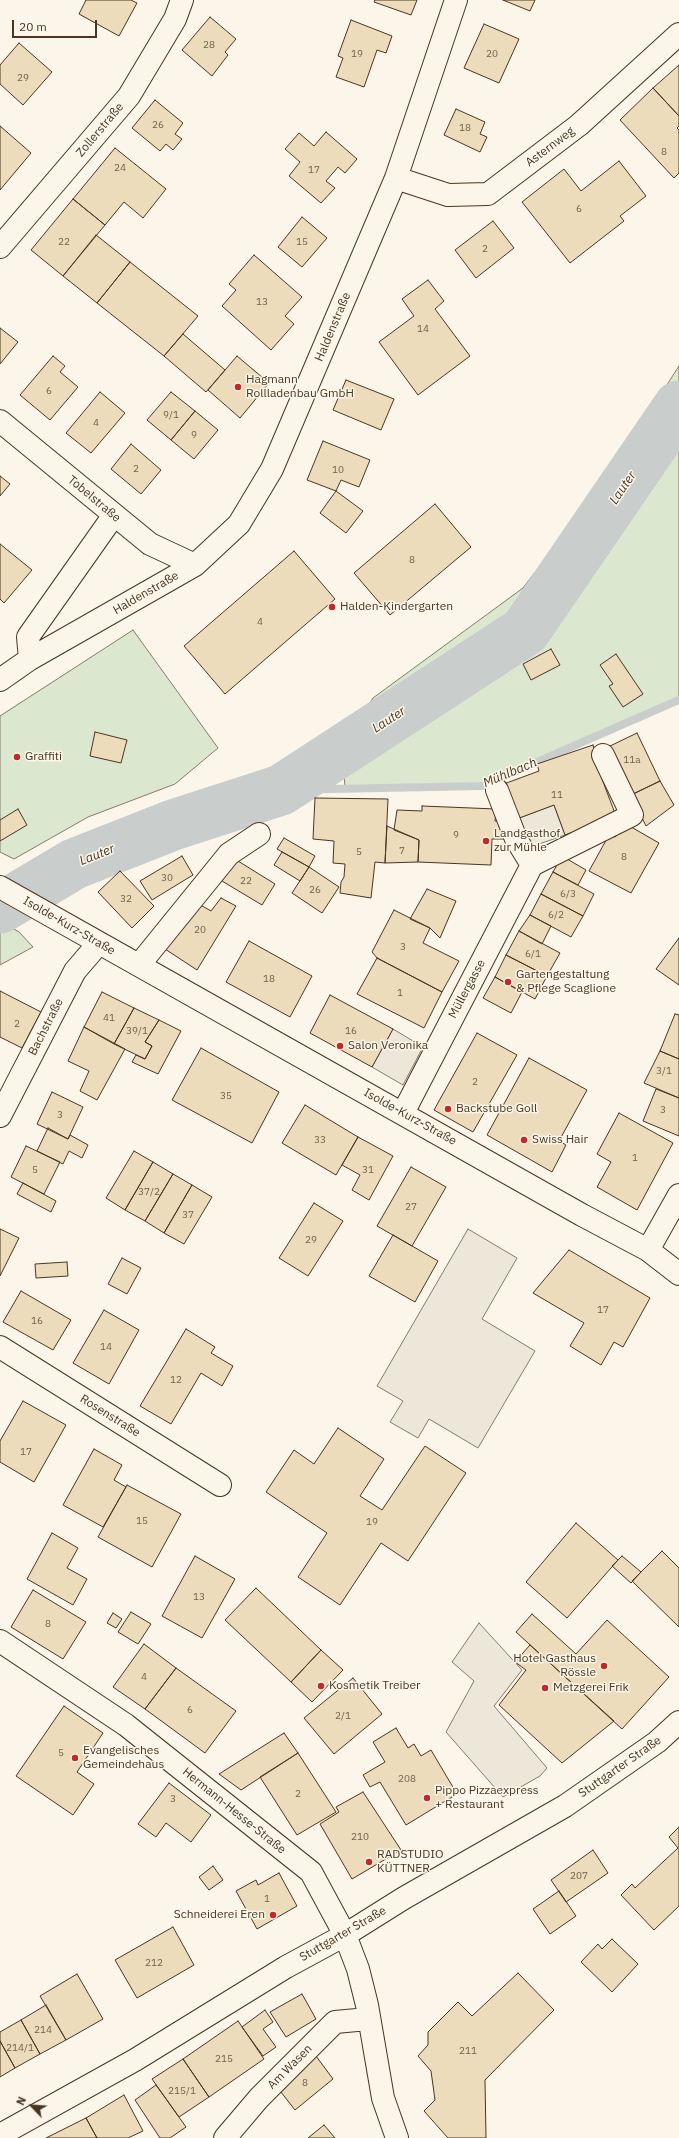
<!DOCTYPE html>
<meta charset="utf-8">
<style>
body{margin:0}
#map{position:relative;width:679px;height:2138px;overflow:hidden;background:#fbf6e9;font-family:"IBM Plex Sans",sans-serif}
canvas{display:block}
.north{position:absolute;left:12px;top:2086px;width:40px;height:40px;-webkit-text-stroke:3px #fbf6e9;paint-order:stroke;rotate:295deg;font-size:11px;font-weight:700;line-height:16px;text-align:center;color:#4a3520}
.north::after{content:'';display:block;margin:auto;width:14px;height:18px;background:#4a3520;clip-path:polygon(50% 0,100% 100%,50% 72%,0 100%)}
.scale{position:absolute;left:12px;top:20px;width:85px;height:18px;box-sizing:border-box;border:2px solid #4a3520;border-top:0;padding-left:5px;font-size:12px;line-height:14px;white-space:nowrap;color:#4a3520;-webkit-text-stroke:3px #fbf6e9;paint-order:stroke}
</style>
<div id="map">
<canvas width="679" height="2138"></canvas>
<div class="north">N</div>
<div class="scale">20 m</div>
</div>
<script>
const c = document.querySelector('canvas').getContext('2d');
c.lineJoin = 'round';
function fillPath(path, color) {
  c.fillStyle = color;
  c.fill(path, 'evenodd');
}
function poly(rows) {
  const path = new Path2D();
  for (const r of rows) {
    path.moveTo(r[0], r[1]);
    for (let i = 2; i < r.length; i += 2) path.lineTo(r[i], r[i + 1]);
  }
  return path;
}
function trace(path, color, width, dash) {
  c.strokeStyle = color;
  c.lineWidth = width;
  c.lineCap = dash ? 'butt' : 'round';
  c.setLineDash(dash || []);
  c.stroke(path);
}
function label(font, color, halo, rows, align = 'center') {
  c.font = font + ' "IBM Plex Sans",sans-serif';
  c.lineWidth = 3;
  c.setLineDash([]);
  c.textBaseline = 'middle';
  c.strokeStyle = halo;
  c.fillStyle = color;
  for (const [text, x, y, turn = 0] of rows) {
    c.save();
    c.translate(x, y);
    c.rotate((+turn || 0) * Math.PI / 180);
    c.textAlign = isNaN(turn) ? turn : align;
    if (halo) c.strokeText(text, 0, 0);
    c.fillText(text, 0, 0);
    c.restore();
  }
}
const green = poly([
 [679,366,679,700,482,786,345,788,344,773,322,777,373,698,523,588,613,469,679,366],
 [133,630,218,748,175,784,88,817,14,859,0,852,0,716,133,630],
 [0,921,19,932,33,947,0,965,0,921]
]);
fillPath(green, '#dce7d0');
trace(green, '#887966', 1);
const parking = poly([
 [554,805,565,835,525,849,514,820,554,805],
 [393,1029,423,1047,403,1085,372,1067,393,1029],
 [468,1229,517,1258,482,1319,535,1351,478,1448,429,1419,418,1438,390,1422,403,1401,377,1386,468,1229],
 [479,1623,522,1670,494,1706,547,1768,540,1776,503,1797,446,1732,474,1681,452,1662,479,1623]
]);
fillPath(parking, '#ede7d9');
trace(parking, '#887966', 1);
trace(poly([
 [281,790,482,786,679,700]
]), '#c9cecd', 8);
trace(poly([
 [0,908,74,864,173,825,281,790,525,631,679,406]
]), '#c9cecd', 51);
const building = poly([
 [86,0,131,0,137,3,119,36,79,14,86,0],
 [375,0,417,0,411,15,374,2,375,0],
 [503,0,535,0,530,11,503,0],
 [210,17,236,39,225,52,228,55,212,76,182,50,210,17],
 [351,20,392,36,386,53,377,50,364,87,336,77,343,58,338,56,351,20],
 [484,24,519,39,499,83,464,68,484,24],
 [19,43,52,72,23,105,0,84,0,65,19,43],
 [679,65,679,116,653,88,679,65],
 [653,88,679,116,679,126,677,128,679,130,679,173,674,178,620,120,653,88],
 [155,100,183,123,175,134,182,139,173,150,166,144,160,151,132,128,155,100],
 [456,109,485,122,480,134,487,137,480,152,444,135,456,109],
 [0,126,31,153,0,190,0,126],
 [326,132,357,159,345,173,338,167,326,181,335,188,321,203,289,176,300,162,285,149,299,133,314,146,326,132],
 [115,148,166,189,143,218,124,202,105,225,73,199,115,148],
 [619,161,646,196,620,216,624,221,570,263,522,202,564,169,581,191,619,161],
 [73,199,105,225,63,276,31,250,73,199],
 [302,217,327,238,302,267,278,247,302,217],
 [493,221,514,248,476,278,455,250,493,221],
 [96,235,130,262,97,303,63,276,96,235],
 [254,255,302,297,285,316,294,324,271,350,222,306,236,290,229,284,254,255],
 [130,262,198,316,164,356,97,303,130,262],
 [428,280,444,301,435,309,470,356,418,395,379,342,414,316,402,299,428,280],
 [0,328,18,342,0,364,0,328],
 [183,334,225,370,206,392,164,356,183,334],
 [53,356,65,366,60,372,78,387,50,420,20,395,53,356],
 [237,356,269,383,240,418,208,390,237,356],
 [346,380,394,399,381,430,333,410,346,380],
 [100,392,125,413,91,453,66,433,100,392],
 [171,392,195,411,171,440,147,420,171,392],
 [195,411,218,430,194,459,171,440,195,411],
 [323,441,370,460,359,487,341,480,336,491,307,480,323,441],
 [131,444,161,470,141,494,111,469,131,444],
 [0,476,10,484,0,496,0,476],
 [336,491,363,511,346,533,320,513,336,491],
 [435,504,471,547,390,615,354,573,435,504],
 [0,544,32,570,4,603,0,599,0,544],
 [294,551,335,599,225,694,184,646,294,551],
 [551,649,560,665,531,680,523,664,551,649],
 [616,654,643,694,623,707,609,686,613,684,600,665,616,654],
 [95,732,127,740,121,763,90,756,95,732],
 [637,733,660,781,631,795,608,747,637,733],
 [593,745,602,779,616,816,565,835,554,805,514,820,501,785,539,771,537,764,593,745],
 [660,781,674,805,646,826,631,795,660,781],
 [315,798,388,799,385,863,375,862,371,898,340,893,341,882,344,877,345,864,333,863,334,841,313,839,315,798],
 [422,806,496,809,495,821,507,822,506,839,492,839,491,865,418,862,419,840,394,830,397,810,422,811,422,806],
 [18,809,27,825,0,841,0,820,18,809],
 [626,824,659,843,631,893,589,871,609,835,615,837,626,824],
 [387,826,419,840,418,862,385,863,387,826],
 [284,838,315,856,309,867,277,849,284,838],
 [282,852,309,867,300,881,274,865,282,852],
 [182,856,193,875,152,900,140,881,182,856],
 [230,856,275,884,262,905,217,878,230,856],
 [562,856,586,870,578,885,553,872,562,856],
 [309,867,339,887,322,913,292,893,309,867],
 [120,871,154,906,132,928,98,892,120,871],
 [553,872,594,894,583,916,541,894,553,872],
 [427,889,456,901,440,938,430,928,410,919,427,889],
 [541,894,583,916,571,937,530,915,541,894],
 [221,898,236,906,197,970,165,949,197,903,211,911,221,898],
 [394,910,430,928,423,943,459,961,442,992,377,958,372,952,394,910],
 [530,915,551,926,542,944,519,931,530,915],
 [519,931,560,953,547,976,506,955,519,931],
 [679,938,679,985,656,969,679,938],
 [249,941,312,976,290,1017,226,982,249,941],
 [506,955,547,976,535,999,495,977,506,955],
 [377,958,442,992,424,1028,357,994,377,958],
 [495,977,522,992,511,1013,483,998,495,977],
 [0,991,41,1012,22,1048,0,1037,0,991],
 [102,992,134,1008,114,1044,84,1027,102,992],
 [330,995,393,1029,372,1067,310,1033,330,995],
 [134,1008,159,1020,145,1042,152,1046,145,1059,114,1044,134,1008],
 [675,1014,679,1015,679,1059,660,1051,675,1014],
 [159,1020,181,1031,158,1074,132,1062,136,1055,145,1059,152,1046,145,1042,159,1020],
 [84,1027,125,1049,97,1100,80,1091,89,1071,68,1061,84,1027],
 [477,1033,517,1055,473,1132,434,1110,477,1033],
 [201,1048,279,1092,252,1143,172,1100,201,1048],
 [660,1051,679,1059,679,1098,644,1083,660,1051],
 [529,1058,587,1090,559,1141,566,1145,552,1172,487,1135,529,1058],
 [656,1089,679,1098,679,1136,643,1121,656,1089],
 [52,1092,83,1107,68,1139,37,1124,52,1092],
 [305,1105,358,1137,336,1175,282,1143,305,1105],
 [619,1113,673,1143,637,1210,597,1187,611,1162,597,1154,619,1113],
 [48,1128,68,1139,70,1135,88,1145,82,1158,69,1151,63,1164,37,1151,48,1128],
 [358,1137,393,1156,369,1200,352,1190,360,1175,342,1165,358,1137],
 [26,1146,60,1162,44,1194,11,1177,26,1146],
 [134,1151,153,1162,125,1210,106,1198,134,1151],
 [153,1162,173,1174,145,1221,125,1210,153,1162],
 [411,1167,446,1187,412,1246,377,1226,411,1167],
 [173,1174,192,1185,164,1233,145,1221,173,1174],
 [23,1183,56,1201,51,1212,17,1194,23,1183],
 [192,1185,212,1197,184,1244,164,1233,192,1185],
 [314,1203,343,1221,308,1276,279,1258,314,1203],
 [0,1229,19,1238,0,1276,0,1229],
 [393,1235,438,1261,415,1302,369,1276,393,1235],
 [569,1250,650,1298,623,1347,614,1342,601,1365,570,1346,584,1323,533,1293,569,1250],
 [122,1258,141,1268,127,1294,108,1284,122,1258],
 [67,1262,68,1276,36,1278,35,1264,67,1262],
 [21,1291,71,1320,53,1350,3,1322,21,1291],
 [104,1310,139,1330,109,1384,73,1363,104,1310],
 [186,1329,215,1347,211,1353,233,1366,222,1386,201,1373,171,1424,140,1406,186,1329],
 [23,1401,66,1425,34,1482,0,1462,0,1441,23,1401],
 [338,1428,384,1459,360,1496,382,1510,425,1446,466,1473,408,1561,381,1543,340,1605,298,1577,327,1533,266,1492,294,1450,314,1464,338,1428],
 [94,1449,122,1465,114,1480,126,1487,103,1527,63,1505,94,1449],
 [127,1485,181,1514,152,1567,98,1537,127,1485],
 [576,1523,618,1560,567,1618,526,1582,576,1523],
 [52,1533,78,1548,67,1568,87,1579,73,1605,27,1579,52,1533],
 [662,1551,679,1568,679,1627,632,1581,662,1551],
 [195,1556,235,1579,202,1638,162,1616,195,1556],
 [622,1556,641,1572,631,1583,612,1566,622,1556],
 [256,1588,321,1650,291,1682,225,1620,256,1588],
 [33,1590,86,1622,63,1659,11,1627,33,1590],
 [131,1612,151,1624,138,1644,118,1632,131,1612],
 [113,1613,122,1619,116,1628,107,1623,113,1613],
 [532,1614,576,1654,607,1620,669,1677,622,1729,516,1632,532,1614],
 [144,1644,176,1668,145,1709,113,1687,144,1644],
 [530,1645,614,1721,562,1763,499,1705,526,1670,515,1662,530,1645],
 [321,1650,343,1670,312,1702,291,1682,321,1650],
 [176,1668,236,1711,205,1753,145,1709,176,1668],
 [353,1678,382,1714,334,1754,304,1718,353,1678],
 [64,1706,103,1733,77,1772,94,1784,73,1815,16,1776,64,1706],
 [396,1728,408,1748,414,1744,421,1756,431,1750,457,1794,406,1825,380,1782,370,1787,363,1775,385,1762,373,1742,396,1728],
 [284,1733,298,1753,241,1790,219,1774,284,1733],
 [298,1753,336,1812,297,1835,260,1777,298,1753],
 [169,1783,211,1815,191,1842,166,1823,156,1837,138,1824,169,1783],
 [363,1792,401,1850,352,1879,320,1824,339,1812,336,1807,363,1792],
 [679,1827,679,1906,654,1930,621,1895,632,1884,635,1888,678,1848,669,1837,679,1827],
 [593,1850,608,1873,566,1902,551,1880,593,1850],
 [213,1866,223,1880,209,1890,199,1877,213,1866],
 [279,1873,297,1906,257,1929,236,1891,256,1880,258,1885,279,1873],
 [559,1891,576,1916,550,1934,533,1909,559,1891],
 [173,1927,194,1965,137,1998,115,1960,173,1927],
 [612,1939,638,1964,612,1992,581,1962,598,1944,602,1949,612,1939],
 [518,1973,554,2010,485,2080,486,2138,448,2138,424,2111,435,2100,431,2071,418,2056,428,2045,428,2032,458,2002,472,2016,518,1973],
 [77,1974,103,2019,66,2040,40,1996,77,1974],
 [302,1994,316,2019,286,2037,270,2012,302,1994],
 [46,2005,66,2040,40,2054,21,2020,46,2005],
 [265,2010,273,2022,263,2029,276,2047,263,2056,242,2027,265,2010],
 [21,2020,40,2054,15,2068,0,2041,0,2032,21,2020],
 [238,2021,264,2059,209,2097,183,2059,238,2021],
 [0,2041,15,2068,0,2077,0,2041],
 [316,2056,333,2079,295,2110,277,2087,316,2056],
 [183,2059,209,2097,179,2117,152,2079,183,2059],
 [156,2085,186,2127,170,2138,160,2138,135,2100,156,2085],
 [124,2095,143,2131,128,2138,97,2138,86,2118,124,2095],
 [86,2118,97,2138,46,2138,86,2118],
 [324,2125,335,2138,308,2138,324,2125]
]);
fillPath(building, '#ecdcbc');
trace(building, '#4a3520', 1);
const minor = poly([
 [396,178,448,195,488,194,579,125,679,34],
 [0,247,129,96,175,19,182,0],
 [0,421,150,544,195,565],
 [30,659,28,637,114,515],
 [0,680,30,659,195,565,239,524,272,469,396,178,456,0],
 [497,790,516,839,532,865],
 [0,887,582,1215,648,1250,679,1274],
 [139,965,229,854,259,834],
 [403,1113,532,865,632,815,603,755],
 [0,1116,75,971,99,943],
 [648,1250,679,1195],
 [0,1347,220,1485],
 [0,1641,126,1725,311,1872,345,1935,358,1969,367,2005,383,2098,397,2138],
 [225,2138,259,2098,335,2022,368,2019]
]);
const major = poly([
 [0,2135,135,2060,286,1967,345,1935,404,1898,565,1806,657,1742,679,1722]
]);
trace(minor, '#4a3520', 24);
trace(major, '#4a3520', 24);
trace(minor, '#fbf6e9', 22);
trace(major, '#fbf6e9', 22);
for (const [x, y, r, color] of [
 [238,387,4,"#c62828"],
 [332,607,4,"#c62828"],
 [17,757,4,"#c62828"],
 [486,841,4,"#c62828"],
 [508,982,4,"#c62828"],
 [340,1046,4,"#c62828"],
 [448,1109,4,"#c62828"],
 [524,1140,4,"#c62828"],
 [604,1666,4,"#c62828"],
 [321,1686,4,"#c62828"],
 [545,1688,4,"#c62828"],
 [75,1758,4,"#c62828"],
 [427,1798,4,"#c62828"],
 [369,1862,4,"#c62828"],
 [273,1915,4,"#c62828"]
]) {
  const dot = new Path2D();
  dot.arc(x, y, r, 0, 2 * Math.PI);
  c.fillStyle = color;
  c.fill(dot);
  trace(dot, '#fbf6e9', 1.5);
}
label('10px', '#725f47', null, [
 ["28",209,45],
 ["19",357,54],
 ["20",492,54],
 ["29",23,78],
 ["26",158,125],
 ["18",465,128],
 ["8",664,152],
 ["24",120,168],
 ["17",314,170],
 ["6",579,209],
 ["22",64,242],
 ["15",302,242],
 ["2",485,249],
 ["13",262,302],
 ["14",423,329],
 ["6",49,391],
 ["9/1",171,415],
 ["4",96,423],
 ["9",194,435],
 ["2",136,469],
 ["10",338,470],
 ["8",412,560],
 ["4",260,622],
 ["11a",632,760],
 ["11",557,795],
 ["9",456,835],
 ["7",402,851],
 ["5",359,852],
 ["8",624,857],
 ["30",167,878],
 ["22",246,881],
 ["26",315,890],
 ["6/3",568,894],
 ["32",126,899],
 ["6/2",556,915],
 ["20",200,930],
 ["3",403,947],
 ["6/1",533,954],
 ["18",269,979],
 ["1",400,993],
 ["41",109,1018],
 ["2",17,1024],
 ["39/1",137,1031],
 ["16",351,1031],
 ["3/1",664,1071],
 ["2",475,1082],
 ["35",226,1096],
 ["3",663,1110],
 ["3",60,1115],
 ["33",320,1140],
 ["1",635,1158],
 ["5",35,1170],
 ["31",368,1170],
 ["37/2",149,1192],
 ["27",411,1207],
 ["37",188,1215],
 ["29",311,1240],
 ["17",603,1310],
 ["16",37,1321],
 ["14",106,1347],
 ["12",176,1380],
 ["17",26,1452],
 ["15",142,1521],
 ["19",372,1522],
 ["13",199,1597],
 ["8",48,1624],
 ["4",144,1677],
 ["6",190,1710],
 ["2/1",343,1716],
 ["5",61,1753],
 ["208",407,1779],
 ["2",298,1794],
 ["3",173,1799],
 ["210",360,1837],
 ["207",579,1876],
 ["1",267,1899],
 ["212",154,1963],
 ["214",43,2030],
 ["214/1",20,2048],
 ["211",468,2051],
 ["215",224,2059],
 ["8",305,2083],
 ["215/1",182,2091]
]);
label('12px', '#4a3520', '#fbf6e9', [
 ["Zollerstraße",100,130,-50],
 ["Asternweg",550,147,-37],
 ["Haldenstraße",333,327,-67],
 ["Tobelstraße",94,499,40],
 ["Haldenstraße",146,593,-30],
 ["Isolde-Kurz-Straße",69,926,30],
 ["Müllergasse",467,989,-62],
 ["Bachstraße",46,1027,-63],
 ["Isolde-Kurz-Straße",410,1117,29],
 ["Rosenstraße",110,1416,32],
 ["Stuttgarter Straße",620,1767,-35],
 ["Hermann-Hesse-Straße",234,1811,39],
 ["Stuttgarter Straße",343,1934,-30],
 ["Am Wasen",290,2067,-45]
]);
label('12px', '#4a3520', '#fbf6e9', [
 ["Hagmann",246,380],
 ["Rollladenbau GmbH",246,394],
 ["Halden-Kindergarten",340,607],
 ["Graffiti",25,757],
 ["Landgasthof",494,834],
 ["zur Mühle",494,848],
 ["Gartengestaltung",516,975],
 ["& Pflege Scaglione",516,989],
 ["Salon Veronika",348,1046],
 ["Backstube Goll",456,1109],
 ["Swiss Hair",532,1140],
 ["Hotel Gasthaus",596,1659,"right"],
 ["Rössle",596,1673,"right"],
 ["Kosmetik Treiber",329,1686],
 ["Metzgerei Frik",553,1688],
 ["Evangelisches",83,1751],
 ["Gemeindehaus",83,1765],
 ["Pippo Pizzaexpress",435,1791],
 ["+ Restaurant",435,1805],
 ["RADSTUDIO",377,1855],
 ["KÜTTNER",377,1869],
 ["Schneiderei Eren",265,1915,"right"]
], 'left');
label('italic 13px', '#4a3520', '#fbf6e9', [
 ["Lauter",623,488,-56],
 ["Lauter",389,720,-33],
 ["Mühlbach",510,773,-23],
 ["Lauter",97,855,-22]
]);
</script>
